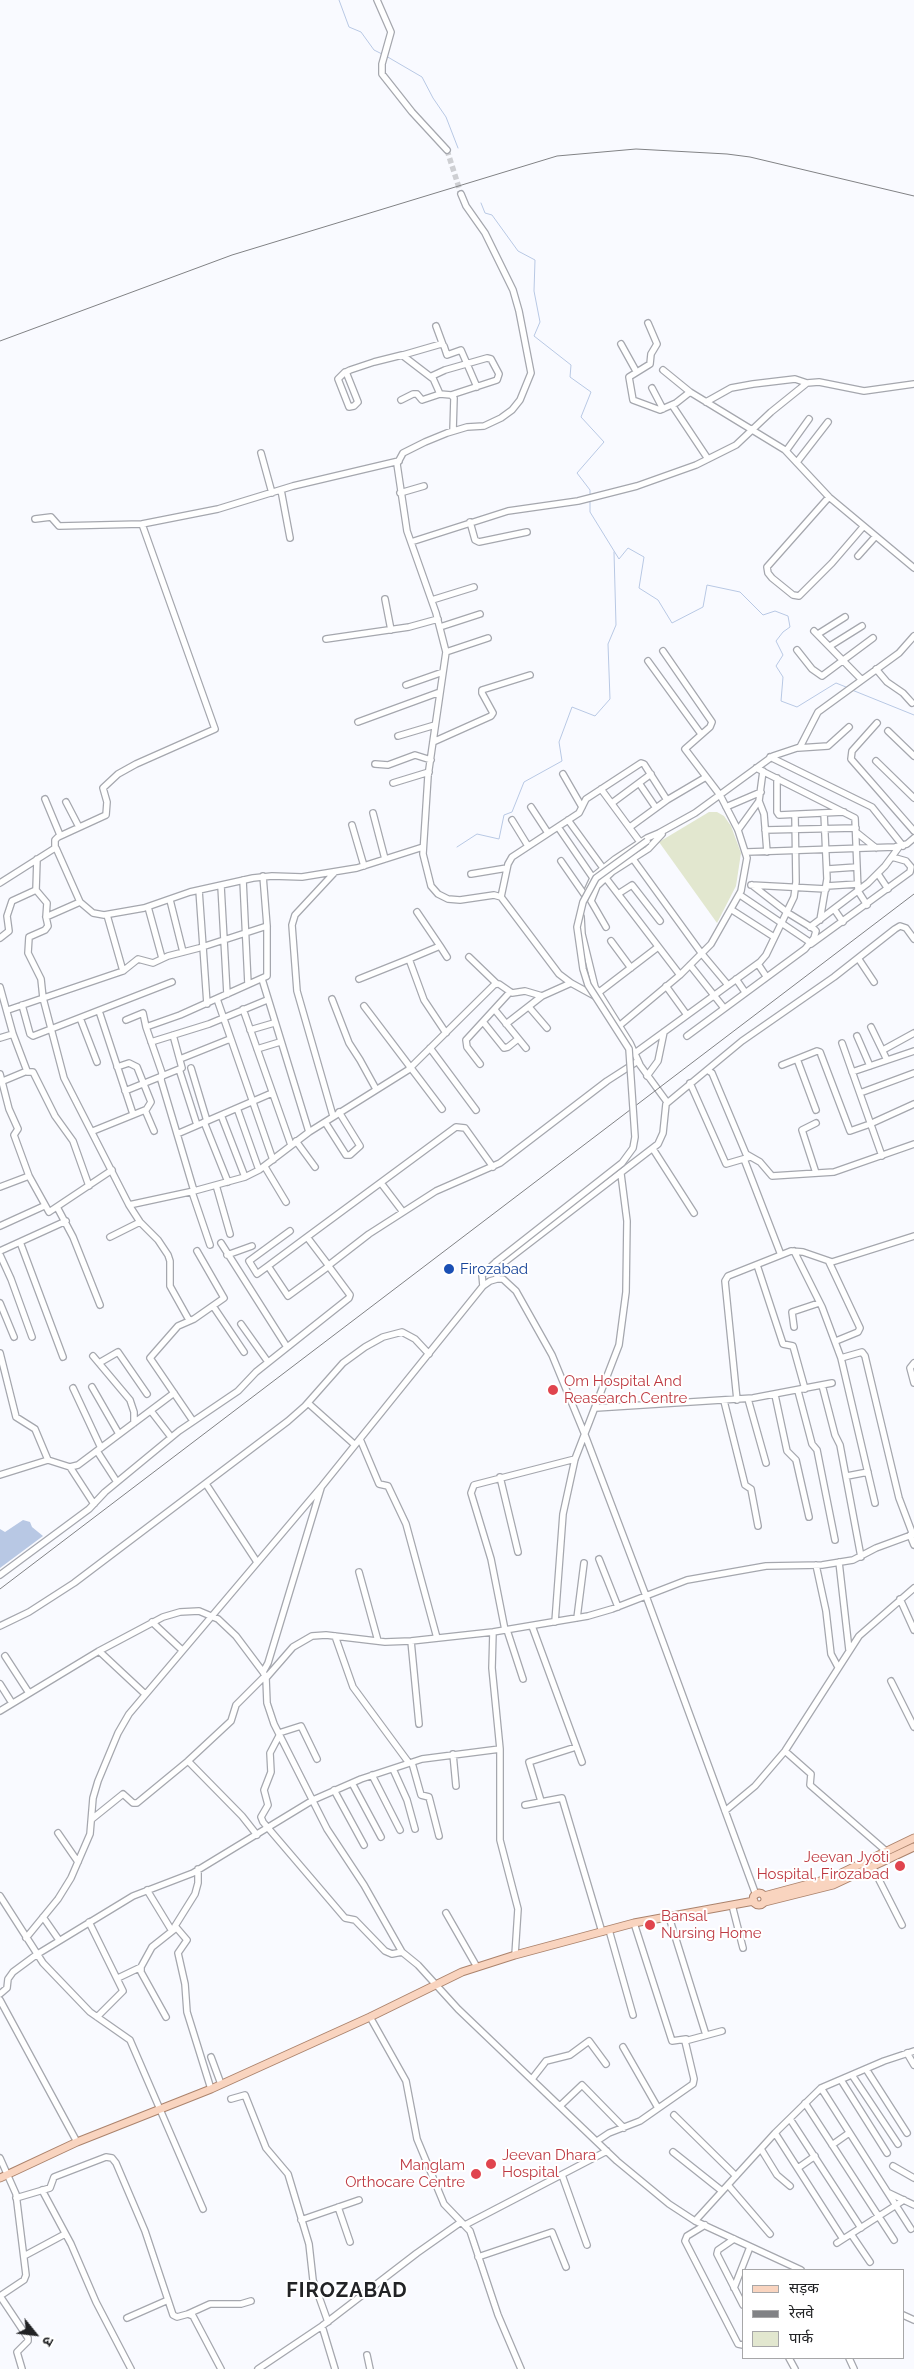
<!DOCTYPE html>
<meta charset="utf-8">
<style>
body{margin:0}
#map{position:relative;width:914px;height:2369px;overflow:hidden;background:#f9faff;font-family:Raleway,"Noto Sans Devanagari",sans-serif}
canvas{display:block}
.legend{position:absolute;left:742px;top:2269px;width:162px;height:90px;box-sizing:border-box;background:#fff;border:1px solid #a7a7a8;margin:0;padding:6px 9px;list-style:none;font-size:15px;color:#222325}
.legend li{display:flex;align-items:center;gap:10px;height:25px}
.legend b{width:25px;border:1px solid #a7a7a8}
.north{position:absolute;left:10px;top:2309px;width:50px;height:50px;-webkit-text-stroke:4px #fff;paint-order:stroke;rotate:119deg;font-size:14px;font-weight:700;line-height:20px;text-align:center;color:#222325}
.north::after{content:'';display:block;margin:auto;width:18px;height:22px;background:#222325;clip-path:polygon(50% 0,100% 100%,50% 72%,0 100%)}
</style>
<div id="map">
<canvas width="914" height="2369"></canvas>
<ul class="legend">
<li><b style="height:6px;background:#f9d4bf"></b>सड़क</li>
<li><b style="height:6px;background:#818285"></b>रेलवे</li>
<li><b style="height:14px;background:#e2e7cf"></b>पार्क</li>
</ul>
<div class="north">उ</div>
</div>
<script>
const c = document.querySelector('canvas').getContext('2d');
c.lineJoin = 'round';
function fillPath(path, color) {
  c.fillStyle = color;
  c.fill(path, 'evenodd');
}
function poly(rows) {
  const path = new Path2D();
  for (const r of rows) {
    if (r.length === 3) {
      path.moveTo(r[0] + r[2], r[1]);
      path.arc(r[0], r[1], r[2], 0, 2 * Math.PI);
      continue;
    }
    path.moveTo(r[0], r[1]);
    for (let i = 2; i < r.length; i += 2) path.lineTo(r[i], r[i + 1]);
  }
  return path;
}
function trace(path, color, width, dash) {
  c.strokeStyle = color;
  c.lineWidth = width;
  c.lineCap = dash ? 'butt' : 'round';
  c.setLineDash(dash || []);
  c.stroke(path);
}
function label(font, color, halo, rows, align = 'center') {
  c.font = font + ' Raleway,sans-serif';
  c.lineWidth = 4;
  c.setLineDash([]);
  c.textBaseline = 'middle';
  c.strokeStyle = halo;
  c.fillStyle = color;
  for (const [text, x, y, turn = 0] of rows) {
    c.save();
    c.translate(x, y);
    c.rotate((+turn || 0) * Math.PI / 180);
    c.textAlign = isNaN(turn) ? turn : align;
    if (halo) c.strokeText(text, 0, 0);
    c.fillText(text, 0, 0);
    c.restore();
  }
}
fillPath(poly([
 [709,812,717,812,724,816,731,826,741,853,736,886,717,923,659,842]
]), '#e2e7cf');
fillPath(poly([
 [23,1520,30,1522,32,1527,43,1536,0,1568,0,1529,5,1532]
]), '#b8c8e4');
trace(poly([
 [339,0,349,27,361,32,374,50,382,54],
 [386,56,422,77,433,98,446,117,458,148],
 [481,203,485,213,492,215,518,251,535,260,534,291,540,322,534,336,571,365,570,377,591,392,581,417,604,442,577,473,590,490,590,496],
 [590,500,590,512,619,559,628,548,644,557,639,588,658,600,672,623,703,607,707,585,740,592,763,615,775,611,788,616,790,627,783,632,776,641,783,655,776,666,783,677,781,701,797,707,836,683,846,687],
 [852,690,914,715],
 [457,847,477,834,499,839,504,815,512,812,524,782,562,761,559,742,572,707,595,716,610,699,608,644,616,625,614,552]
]), '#b8c8e4', 1);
trace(poly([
 [447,150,461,194]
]), '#cecfd3', 5.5, [5.5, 3]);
const minor = poly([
 [377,0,391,32,382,64,382,74,412,112,447,150],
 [461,194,466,206,485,233,513,290,519,311,531,373,520,400,512,410,501,418,484,426,467,427,447,433,425,442,403,453,397,464,407,531,436,613,446,652,428,776,423,854,431,886,438,894,448,899,460,900,494,895,501,897,559,974,571,983,602,1000],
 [648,323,657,344,651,354,650,364,629,377,633,400,660,410,676,403,690,392],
 [436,326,443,345],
 [621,344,636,371],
 [403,355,441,344,444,346,447,355,461,350,477,387],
 [663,370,690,392,785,450,829,497,914,568],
 [346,372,358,402,354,406,349,407,338,379,345,372,346,372,350,370,374,362,402,355,432,378],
 [652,388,663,409],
 [451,395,497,380,499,374,491,359,487,358,445,370,432,376,440,394,451,395,454,398,453,431],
 [401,400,413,394,417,394,422,400,440,394],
 [706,402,731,388,753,384,795,379,807,383],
 [672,405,708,459],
 [786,451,809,419],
 [261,453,272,493],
 [797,462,828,422],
 [281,490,290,538],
 [400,493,424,486],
 [829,497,767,567,768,573,772,578,793,595,799,596,832,563,863,527],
 [35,519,51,517,59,526,142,524],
 [470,522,475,540,479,542,527,532],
 [411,542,508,511,578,501,637,486,696,465,736,445,771,412,807,383,819,382,864,391,914,384],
 [858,556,875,537],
 [385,599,391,630],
 [432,600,474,587],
 [440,627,480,614],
 [814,631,861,679],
 [818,634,845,617],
 [326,639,409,627,438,619],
 [830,646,862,626],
 [797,650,812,669,822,676,873,638],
 [446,652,488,638],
 [648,661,701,734],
 [876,669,887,682,903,693,912,703],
 [406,685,443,672],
 [358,722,440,692],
 [877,723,852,751,851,759,914,831],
 [888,731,914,756],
 [398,736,435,725],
 [433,742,491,716,493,713,482,693,482,690,530,675],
 [798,748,828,746,849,727],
 [770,757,872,807,903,846],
 [876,761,914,798],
 [375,764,388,765,415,755,431,760],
 [756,768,855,818,858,891,867,905],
 [563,774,582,807],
 [777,778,777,812,779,815,844,812],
 [393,783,429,772],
 [639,783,656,808],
 [601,789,640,842],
 [45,799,60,835],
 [759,801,764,814,767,852],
 [66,802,79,827],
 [612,803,651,774],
 [531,807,548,833],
 [726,807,761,792],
 [373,813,385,859],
 [512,820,528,846],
 [568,820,603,868],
 [352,825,364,866],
 [558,827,593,878],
 [630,827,667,800,706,777],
 [738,830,759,801,763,771],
 [765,830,856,828],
 [856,832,876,848],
 [56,848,80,902,93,913,104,915,144,908,190,892,253,878,272,876,302,877,357,868,423,847],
 [747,852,895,847,907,844,914,838],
 [37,859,36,890,47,903,46,917,48,926,45,930,29,937,28,953,41,979,43,998,64,1078,129,1205,194,1191,245,1177,259,1170,309,1132,408,1070,495,984,499,984,512,993,525,991,542,996,571,983],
 [633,859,702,954,728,985],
 [561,861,586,897],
 [828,869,857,867],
 [471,874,507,868],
 [878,874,888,889],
 [605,877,680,975],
 [243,880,248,984],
 [0,883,55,848,55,840,58,837,106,815,107,802,103,788,118,774,136,764,215,729,142,524,218,509,293,486,399,461],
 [751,885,826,889],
 [221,886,227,994],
 [827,886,858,884],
 [588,889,594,876,615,859,647,838,659,833,695,813,773,756,800,747,818,712,899,653,914,636],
 [199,890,207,1004],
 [618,894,632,885,660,921],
 [740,895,811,943],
 [501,897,508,864,512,857,579,813,586,799,641,763,644,764,667,800],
 [170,900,183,952],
 [148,907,162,958],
 [834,909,843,922],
 [732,910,774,937],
 [417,912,440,946],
 [107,915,123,971],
 [46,917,80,902],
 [581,917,582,934,595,987,630,1043,640,1065,667,1102],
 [820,920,827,879,824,813],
 [606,927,591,901,597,886,612,872,648,849,662,834],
 [810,927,868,883,885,866,899,847],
 [0,938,9,931,7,916,12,901,36,890],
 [611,941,631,968],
 [811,944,910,872,911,867,906,861,892,857],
 [469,957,497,984],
 [858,958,874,982],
 [409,959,440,946,447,957],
 [758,964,766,976],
 [690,965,724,1008],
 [262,979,309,1132],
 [359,979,409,959,424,1000,446,1033],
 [736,979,745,992],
 [666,986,687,1015],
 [0,987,13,1034,27,1071,3,1081],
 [598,993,658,947],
 [217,999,273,1160],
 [332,999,349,1043,360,1060,376,1089],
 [22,1005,30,1034,33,1036,172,982],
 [364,1006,442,1109],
 [529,1007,547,1028],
 [243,1009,291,1145],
 [8,1010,123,971,138,959,153,963,168,956,199,948,267,926],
 [495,1010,526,1048],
 [99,1011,133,1114],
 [80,1018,97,1062],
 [126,1020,143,1013,146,1027],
 [484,1023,504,1048,508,1047,518,1039],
 [506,1024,542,996],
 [619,1026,680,975,711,944,741,891,747,858,738,830,720,795,685,749,710,727,712,722,663,651],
 [871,1027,887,1060],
 [250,1030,274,1023],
 [687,1036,805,949,814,938,816,931,814,929,788,913,752,885],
 [857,1036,870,1066],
 [0,1038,13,1034],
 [151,1042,209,1024,267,1000],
 [842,1043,882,1156],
 [430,1048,476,1110],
 [257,1049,280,1042],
 [883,1050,914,1033],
 [635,1053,760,962,766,955,794,897,796,882,795,815],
 [180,1059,230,1039],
 [797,1059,816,1110],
 [480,1064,467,1047,466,1040,510,992],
 [782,1065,817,1051,820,1052,850,1131,870,1124,914,1104],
 [117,1067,129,1063,137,1067,151,1102,146,1110],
 [191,1068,207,1121],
 [179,1069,197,1125],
 [707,1070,742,1041,834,977,895,929,900,926,906,928,914,939],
 [27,1072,33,1072,55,1116,73,1141,89,1186],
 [852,1072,914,1051],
 [0,1074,9,1109,18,1129,14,1135,29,1176],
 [647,1076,658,1061,664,1032],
 [690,1083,726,1164,750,1157],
 [125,1091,182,1068,173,1035],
 [860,1093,914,1073],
 [237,1108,259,1170],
 [221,1115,245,1177],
 [333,1116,297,991,292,925,295,915,335,872],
 [204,1122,228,1182],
 [325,1122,346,1155,350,1155,360,1146,339,1112],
 [93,1131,145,1110,154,1131],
 [177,1134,272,1093],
 [296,1141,315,1167],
 [653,1149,694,1213],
 [744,1159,781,1255],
 [265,1167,286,1202],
 [816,1173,802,1130,816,1123],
 [381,1183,403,1212],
 [216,1185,230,1234],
 [0,1187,29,1176,49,1212,112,1170],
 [194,1191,161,1080,162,1073,146,1027,180,1015,267,976,267,926,263,876],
 [192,1192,210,1245],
 [129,1205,140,1222,158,1240,168,1255,170,1261,170,1286,189,1320],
 [57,1207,73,1237,100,1305],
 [0,1226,44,1206],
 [110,1237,140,1222],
 [307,1237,268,1266,288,1296,329,1266,307,1237,456,1127,465,1128,493,1167],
 [20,1242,63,1357],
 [221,1243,287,1347],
 [0,1251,66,1221],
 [794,1251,822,1307,841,1358,875,1503],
 [0,1255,11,1279,32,1337],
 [227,1255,252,1246],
 [829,1262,860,1328,858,1332,836,1341],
 [757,1265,783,1344,793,1346,805,1389],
 [268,1266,257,1274,249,1261,290,1231],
 [497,1279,497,1271,502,1264,658,1144,663,1133,666,1104,707,1070,712,1073,746,1154,760,1162,772,1176,834,1172,914,1144],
 [483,1286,482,1275,496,1262],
 [0,1303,14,1337],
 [213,1306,244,1352],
 [241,1324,268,1362],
 [794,1327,792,1312,819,1303],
 [0,1353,16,1417,35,1429,48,1460],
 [93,1356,130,1400,134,1412,134,1423],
 [841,1358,862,1352,865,1356,899,1498,913,1535],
 [99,1363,118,1352,147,1394],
 [914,1363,910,1368,914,1383],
 [822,1385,835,1435,840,1445,861,1557],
 [92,1387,119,1434],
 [73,1388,101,1448],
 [798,1391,812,1444,817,1450,835,1540],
 [775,1395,787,1451,796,1460,809,1517],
 [748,1399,766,1463],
 [737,1400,725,1281,728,1276,791,1251,803,1252,832,1262,914,1236],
 [724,1401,745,1485,751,1489,758,1526],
 [308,1403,355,1445],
 [596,1408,753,1398,832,1383],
 [151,1411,171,1437],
 [193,1421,150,1358,178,1326,194,1319,224,1298,197,1251],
 [360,1439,379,1484,388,1486,406,1524,437,1638],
 [97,1451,117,1482],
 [70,1467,94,1504],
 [0,1475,48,1460,70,1467,78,1465,174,1393],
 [847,1476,868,1472],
 [500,1477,518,1552],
 [206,1484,257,1562],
 [910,1535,914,1545],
 [599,1559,618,1607],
 [839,1562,849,1650],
 [816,1565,826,1611,831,1654,838,1667],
 [359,1572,378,1641],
 [0,1575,89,1509,105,1492,179,1431,238,1391,256,1372,349,1298,350,1295,330,1268,329,1265,369,1234,436,1191,500,1163,607,1081,638,1061],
 [900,1599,914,1630],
 [577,1618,584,1563],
 [152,1622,182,1650],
 [555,1622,563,1514,575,1459,619,1345,626,1292,627,1221,621,1174],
 [0,1626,29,1612,74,1583,288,1421,305,1406,343,1363,365,1347,383,1337,402,1332,415,1339,429,1354],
 [532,1626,582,1762],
 [505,1630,491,1559,471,1493,474,1485,575,1459],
 [507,1630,523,1679],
 [493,1632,492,1668,500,1749,500,1840,518,1909,515,1955],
 [335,1636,353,1687,409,1763],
 [411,1641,419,1724],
 [99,1651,145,1694],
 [5,1656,29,1693],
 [263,1672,268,1663,321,1488],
 [266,1678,293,1647,312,1636,326,1635,385,1642,411,1641,493,1632,588,1616,612,1609,687,1580,766,1566,822,1565,853,1560,876,1548,914,1534],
 [891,1681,914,1727],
 [0,1684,12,1703],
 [0,1711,99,1651,163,1617,180,1612,199,1611,218,1619,236,1636,263,1672,266,1678,267,1703,274,1724,327,1829,364,1885,402,1952,418,1965,458,2009,617,2161,669,2204,695,2221,801,2270],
 [279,1733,301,1726,317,1759],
 [280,1734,270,1753,271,1772,264,1790,268,1805,261,1817,263,1822,345,1918,355,1920,385,1951,392,1954,402,1952],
 [785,1751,811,1774,810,1785,886,1851],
 [453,1754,456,1786],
 [188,1761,242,1816,257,1835],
 [412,1763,421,1795,429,1797,439,1836],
 [393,1769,407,1800,415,1829],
 [372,1775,400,1830],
 [352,1783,381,1837],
 [334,1790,364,1845],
 [541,1801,529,1762,576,1747],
 [525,1805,562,1798,602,1932],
 [725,1811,755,1786,785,1751,859,1636,914,1588],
 [92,1819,123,1794,133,1803,137,1803,188,1761,231,1721,236,1705,265,1676],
 [58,1833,78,1862],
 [872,1866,902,1925],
 [198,1869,198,1883,195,1894,175,1926,187,1940,178,1953,185,1984,187,2012,211,2089],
 [147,1890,172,1931],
 [0,1896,43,1963,90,2012,130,2040,203,2209],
 [732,1905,743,1948],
 [446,1913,477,1967],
 [43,1917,59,1940],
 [669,1917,706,2035],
 [89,1922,123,1991,97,2017],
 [634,1923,672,2041,686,2039],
 [609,1930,633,2015],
 [26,1938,58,1899,71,1878,90,1834,93,1798,98,1781,118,1733,129,1714,322,1486,483,1286,490,1281,497,1279,503,1279,516,1291,552,1355,585,1435,646,1596,756,1895],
 [118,1978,141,1967],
 [0,1994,7,1988,8,1979,13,1972,36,1955,133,1896,193,1873,313,1800,361,1779,422,1759,500,1749],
 [0,2000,77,2142],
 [166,2017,141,1972,141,1967,152,1947,176,1928],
 [370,2017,406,2081,417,2139,444,2204,470,2231,498,2315,521,2369],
 [623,2047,658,2108],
 [907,2053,914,2065],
 [211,2057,221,2084],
 [866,2069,907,2133],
 [852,2075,898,2144],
 [532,2079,546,2061,570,2055,589,2041,606,2064],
 [841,2080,887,2153],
 [821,2088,911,2229],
 [231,2099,245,2095,266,2148,288,2174,309,2244,313,2280,328,2322],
 [805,2103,894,2240],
 [561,2105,582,2085,624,2128],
 [674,2115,736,2176],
 [790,2119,861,2228],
 [775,2133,843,2239],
 [597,2141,609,2133,640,2121,693,2084,694,2079,685,2041,722,2031],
 [832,2145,849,2133],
 [761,2149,777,2175,790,2186],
 [673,2152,722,2191],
 [0,2158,16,2194,26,2275,24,2280,0,2296],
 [893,2166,914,2178],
 [798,2168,815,2156],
 [562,2175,587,2245],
 [728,2185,770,2234],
 [42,2190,71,2244,96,2302,131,2369],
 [889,2193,914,2205],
 [16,2198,50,2188,54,2177,106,2157,112,2158,116,2163,145,2231,173,2315,177,2317,188,2314,193,2316,221,2369],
 [338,2207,350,2242],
 [301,2220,359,2200],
 [695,2221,775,2133,821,2088,884,2061,914,2051],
 [465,2225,607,2151],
 [705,2225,687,2236,685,2241,738,2344,743,2345],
 [851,2234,870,2262],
 [734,2239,718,2250,717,2254,743,2305],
 [837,2243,904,2200],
 [24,2256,65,2234],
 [478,2257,552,2232,566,2267],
 [734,2288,750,2247],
 [0,2296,28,2338,28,2341,17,2352,22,2369],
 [188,2314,210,2304,241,2304,251,2301],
 [903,2315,914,2320],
 [127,2318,168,2300],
 [322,2326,335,2369],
 [367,2355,370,2369],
 [789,2358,795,2369],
 [849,2358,854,2369],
 [258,2369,322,2326,417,2253,461,2222]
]);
const major = poly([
 [759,1899,6],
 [764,1896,831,1878,914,1838],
 [765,1902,833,1885,914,1847],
 [0,2178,77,2142,211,2089,370,2017,462,1972,515,1955,634,1923,754,1901]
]);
trace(minor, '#a5a7ae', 8);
trace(major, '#ab836d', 9);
trace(minor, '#fff', 5.5);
trace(major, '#f9d4bf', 7);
trace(poly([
 [0,341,232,255,557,156,636,149,727,154,750,157,914,196],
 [0,1589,914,894]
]), '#818285', 1);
const minorBridge = poly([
 [496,1262,622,1163,633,1148,635,1137,629,1049,588,985,583,969,577,927,583,902,596,878,647,841]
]);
trace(minorBridge, '#a5a7ae', 8, []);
trace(minorBridge, '#fff', 5.5);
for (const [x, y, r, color] of [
 [449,1269,6,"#1a4fb4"],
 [553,1390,6,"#e0444e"],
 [900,1866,6,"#e0444e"],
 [650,1925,6,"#e0444e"],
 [491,2164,6,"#e0444e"],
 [476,2174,6,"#e0444e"]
]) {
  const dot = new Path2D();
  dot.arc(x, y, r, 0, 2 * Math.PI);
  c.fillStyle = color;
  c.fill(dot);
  trace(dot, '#fff', 2);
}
label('15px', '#164399', '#fff', [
 ["Firozabad",460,1269]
], 'left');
label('15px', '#be3a42', '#fff', [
 ["Om Hospital And",564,1381],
 ["Reasearch Centre",564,1398],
 ["Jeevan Jyoti",889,1857,"right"],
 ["Hospital, Firozabad",889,1874,"right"],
 ["Bansal",661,1916],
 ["Nursing Home",661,1933],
 ["Jeevan Dhara",502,2155],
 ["Hospital",502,2172],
 ["Manglam",465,2165,"right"],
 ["Orthocare Centre",465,2182,"right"]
], 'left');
c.letterSpacing = '1px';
label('bold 20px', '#222325', '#fff', [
 ["FIROZABAD",347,2291]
]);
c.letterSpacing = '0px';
</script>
